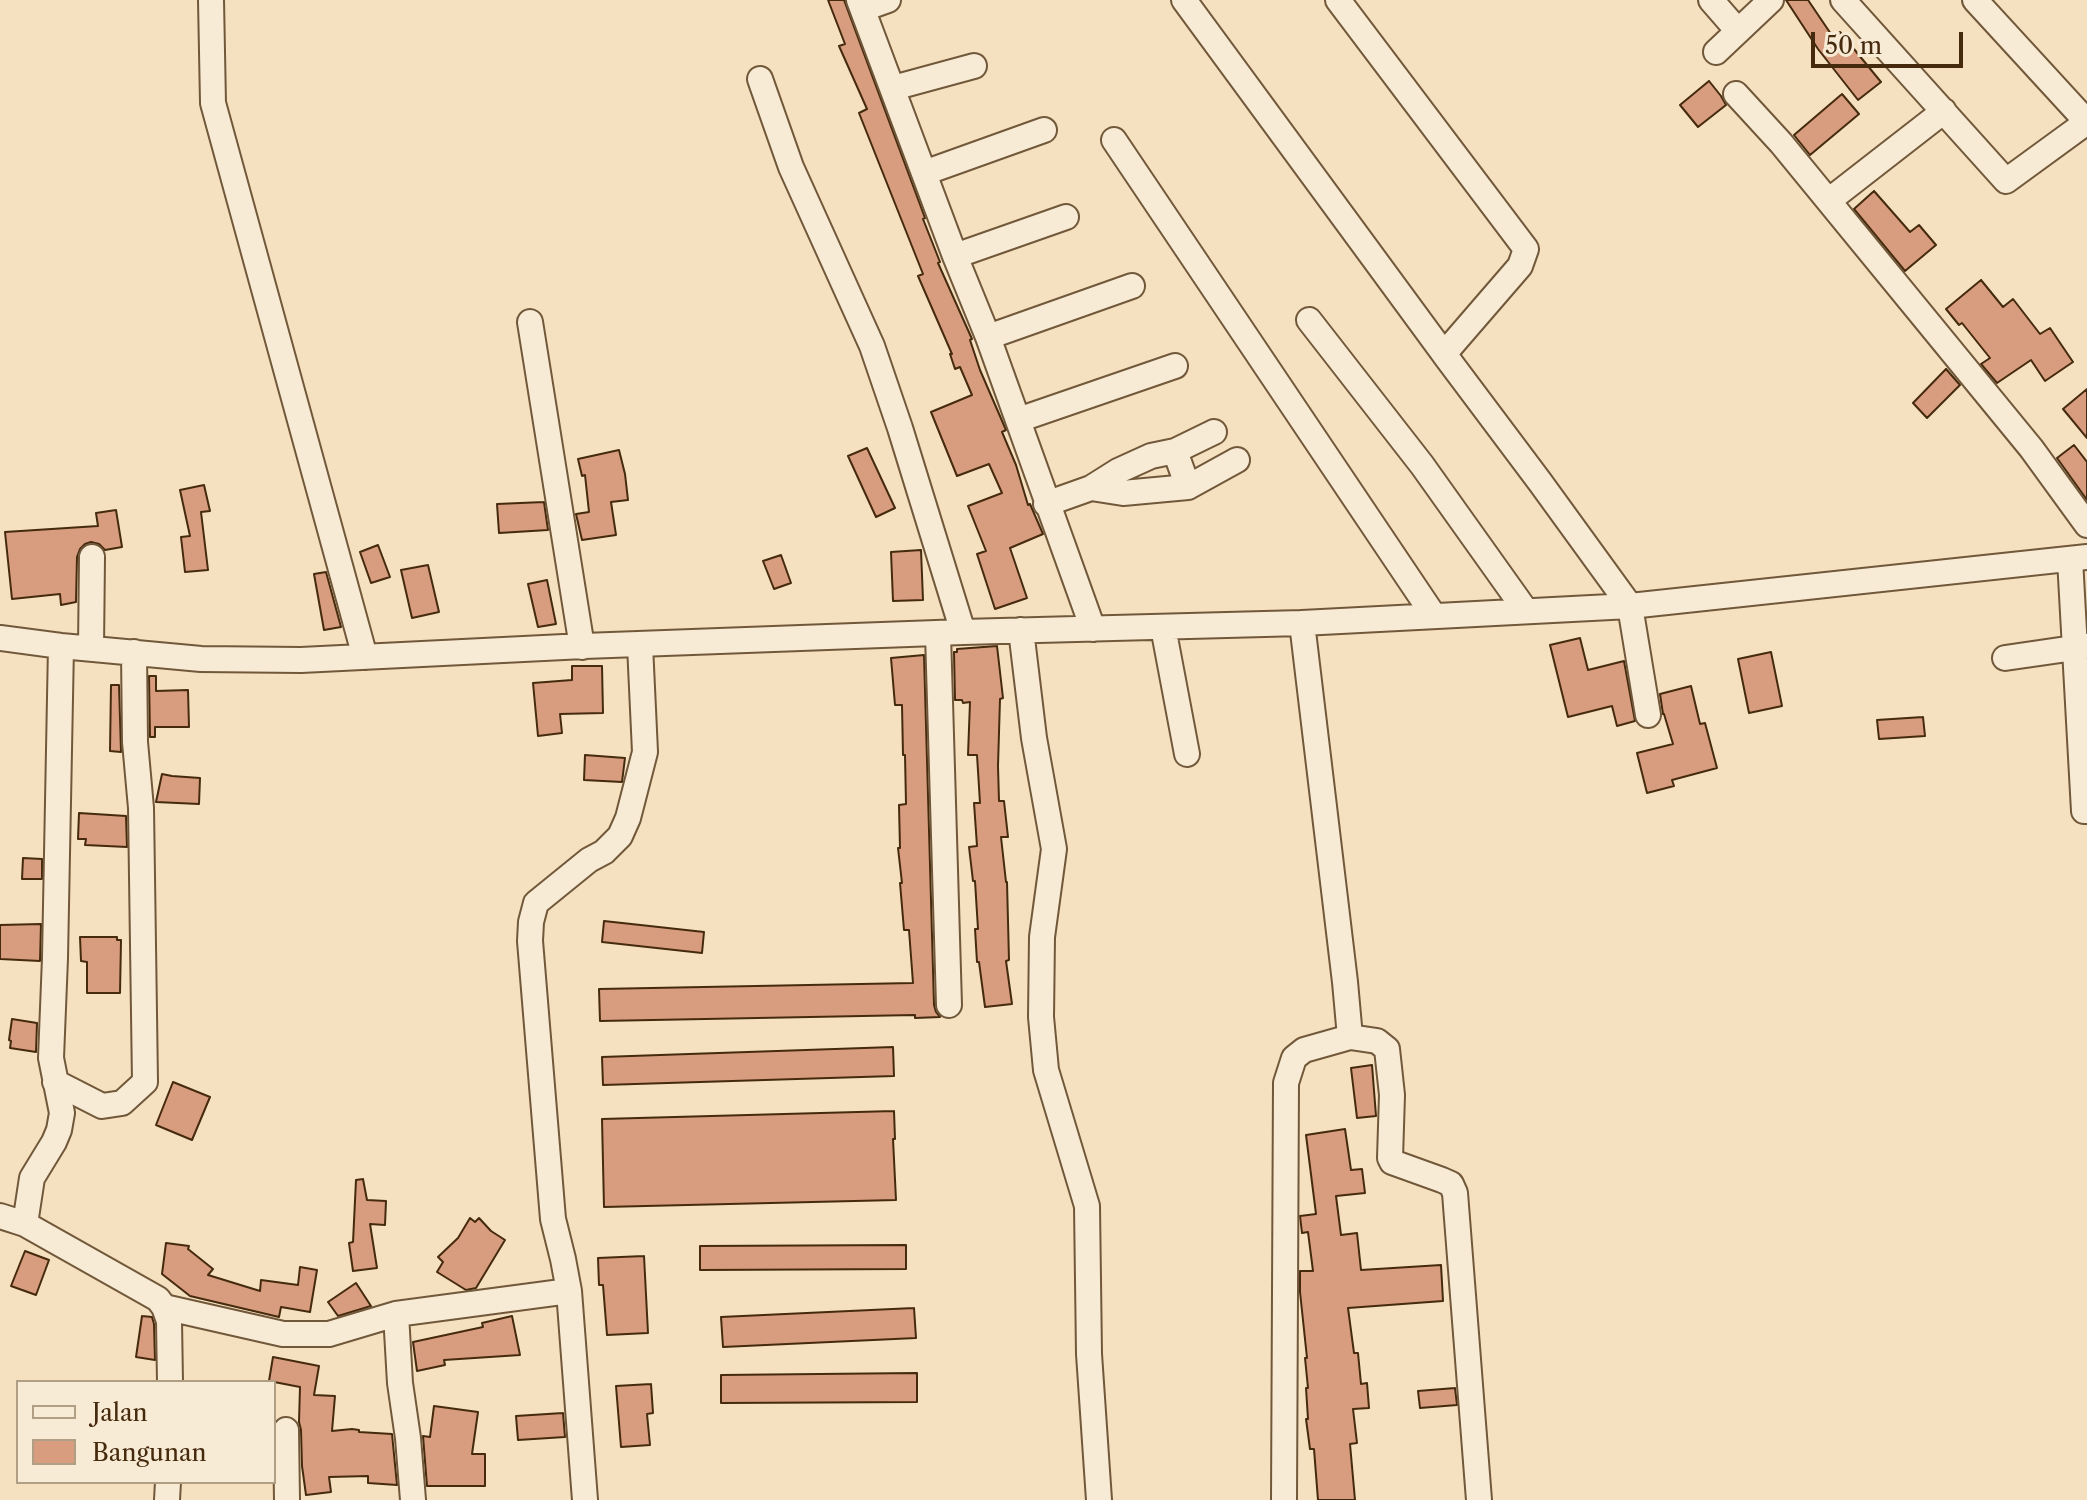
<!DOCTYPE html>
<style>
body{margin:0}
#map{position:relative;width:2087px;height:1500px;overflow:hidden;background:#f5e0bf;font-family:"Libre Caslon Text",serif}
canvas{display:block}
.legend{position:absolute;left:16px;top:1380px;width:260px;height:104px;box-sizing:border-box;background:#f8ebd5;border:2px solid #b09e85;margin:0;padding:10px 14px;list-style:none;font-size:24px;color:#452a0e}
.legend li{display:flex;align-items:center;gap:16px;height:40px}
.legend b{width:40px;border:2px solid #b09e85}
.scale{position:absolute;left:1811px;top:32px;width:152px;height:36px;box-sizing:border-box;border:4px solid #452a0e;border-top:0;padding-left:10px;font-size:24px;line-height:28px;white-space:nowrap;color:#452a0e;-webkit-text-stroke:6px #f8ebd5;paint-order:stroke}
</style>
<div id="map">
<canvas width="2087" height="1500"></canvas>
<ul class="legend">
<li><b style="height:10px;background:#f8ebd5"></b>Jalan</li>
<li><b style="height:22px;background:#d89d7f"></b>Bangunan</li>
</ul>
<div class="scale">50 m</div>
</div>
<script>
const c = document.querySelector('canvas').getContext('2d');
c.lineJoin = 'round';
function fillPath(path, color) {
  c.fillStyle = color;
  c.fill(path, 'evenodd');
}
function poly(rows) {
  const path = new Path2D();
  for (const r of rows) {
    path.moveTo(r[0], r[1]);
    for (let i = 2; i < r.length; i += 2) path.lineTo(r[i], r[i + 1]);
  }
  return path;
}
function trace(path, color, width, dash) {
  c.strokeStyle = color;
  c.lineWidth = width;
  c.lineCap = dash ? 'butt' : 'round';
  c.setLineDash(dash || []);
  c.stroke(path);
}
const building = poly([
 [828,0,844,0,925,218,923,219,940,262,938,263,972,339,970,340,980,370,1006,430,1002,432,1016,465,1028,505,1030,504,1043,534,1010,548,1027,598,995,609,977,554,986,551,968,506,1002,493,989,464,957,476,931,412,972,395,960,367,955,369,950,354,952,354,918,276,923,274,859,113,867,109,839,46,845,44,828,0],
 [1786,0,1808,0,1833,37,1840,32,1881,82,1858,100,1818,49,1786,0],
 [1709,81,1721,96,1726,105,1698,127,1680,105,1709,81],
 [1842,94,1859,114,1810,155,1794,135,1842,94],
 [1874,191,1910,232,1919,225,1936,245,1905,271,1854,209,1874,191],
 [1981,280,2003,307,2013,299,2040,334,2050,328,2073,362,2045,381,2031,360,1997,383,1981,364,1990,358,1962,323,1959,325,1946,309,1981,280],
 [1946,369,1960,385,1927,418,1913,403,1946,369],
 [2087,389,2087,438,2063,409,2087,389],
 [2074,445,2087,462,2087,500,2057,458,2074,445],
 [867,448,895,508,876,517,848,456,867,448],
 [619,450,625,474,628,500,611,502,616,535,582,540,576,514,589,512,585,475,582,476,578,459,619,450],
 [204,485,210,511,201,512,208,570,185,572,181,537,190,536,180,490,204,485],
 [544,502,548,530,499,533,497,504,544,502],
 [116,510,122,547,105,550,99,544,91,542,85,544,80,549,77,557,76,602,61,605,60,594,12,599,5,532,98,526,96,513,116,510],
 [378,545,390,577,371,583,360,552,378,545],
 [921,550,923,600,893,601,891,552,921,550],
 [781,555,791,583,774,589,763,561,781,555],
 [428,565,439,612,412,618,401,570,428,565],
 [326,572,341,627,324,630,314,574,326,572],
 [547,580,556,624,538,627,528,584,547,580],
 [1580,638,1588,670,1624,661,1635,721,1617,726,1612,706,1568,717,1550,645,1580,638],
 [997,646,1003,698,1000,699,998,766,999,801,1004,801,1008,837,1001,837,1006,882,1007,882,1009,960,1006,961,1012,1004,985,1007,979,962,977,962,975,929,978,929,975,881,973,881,969,847,977,846,974,803,980,803,977,755,968,755,970,702,963,703,962,700,955,700,954,652,957,652,957,649,997,646],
 [1771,652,1782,706,1749,713,1738,659,1771,652],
 [924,655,934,1005,936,1012,940,1017,915,1018,915,1015,600,1021,599,989,913,983,909,930,904,930,900,883,902,883,898,848,900,848,899,805,906,804,905,755,903,755,902,705,895,705,891,658,924,655],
 [572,666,602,666,603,713,560,714,562,733,538,736,533,683,572,680,572,666],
 [149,676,156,676,156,691,188,690,189,727,155,727,155,737,150,737,149,676],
 [111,685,119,685,121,752,110,751,111,685],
 [1691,686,1700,724,1705,723,1717,768,1672,780,1674,786,1647,793,1637,753,1673,744,1664,714,1663,714,1660,694,1691,686],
 [1923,717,1925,736,1879,739,1877,720,1923,717],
 [585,755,625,758,622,782,584,780,585,755],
 [162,774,172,776,200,778,199,804,156,802,162,774],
 [79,813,126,816,127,847,85,845,86,839,78,839,79,813],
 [23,858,42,859,42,879,22,879,23,858],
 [604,921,704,932,702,953,602,942,604,921],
 [41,924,40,961,0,959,0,925,41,924],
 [80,937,117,937,117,940,121,940,120,993,87,993,87,962,81,961,80,937],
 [12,1019,37,1023,36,1052,10,1048,11,1041,9,1040,12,1019],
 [893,1047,894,1076,603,1085,602,1057,893,1047],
 [1372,1065,1376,1116,1357,1118,1351,1068,1372,1065],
 [173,1082,210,1097,192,1140,156,1125,173,1082],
 [894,1111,895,1139,893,1139,896,1200,604,1207,602,1119,894,1111],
 [1345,1129,1351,1170,1362,1169,1365,1193,1336,1196,1341,1235,1357,1233,1361,1270,1441,1265,1443,1301,1348,1308,1354,1353,1358,1353,1361,1384,1367,1383,1369,1408,1353,1409,1357,1443,1350,1444,1355,1500,1318,1500,1314,1449,1310,1449,1306,1419,1308,1419,1306,1388,1308,1388,1305,1358,1307,1358,1300,1292,1300,1271,1313,1271,1308,1232,1302,1233,1300,1216,1316,1214,1306,1135,1345,1129],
 [363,1179,367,1200,386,1201,385,1225,370,1224,377,1268,353,1271,349,1243,353,1242,356,1180,363,1179],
 [470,1218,475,1222,479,1218,491,1231,505,1240,476,1288,466,1290,437,1272,443,1262,438,1257,458,1238,470,1218],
 [166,1243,189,1246,188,1249,213,1269,208,1275,260,1291,261,1280,298,1285,300,1267,317,1270,310,1312,281,1307,279,1317,190,1296,162,1274,166,1243],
 [906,1245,906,1269,700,1270,700,1246,906,1245],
 [25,1251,49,1260,36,1295,11,1286,25,1251],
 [644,1256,648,1333,607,1335,603,1285,599,1285,598,1258,644,1256],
 [356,1283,371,1306,338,1316,328,1302,356,1283],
 [914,1308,916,1338,723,1347,721,1317,914,1308],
 [142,1316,152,1317,154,1324,155,1360,136,1357,142,1316],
 [512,1316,520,1355,444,1360,445,1365,417,1371,413,1342,483,1327,482,1323,512,1316],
 [273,1357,319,1366,314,1395,335,1396,332,1431,352,1429,359,1430,359,1432,392,1434,397,1485,368,1483,368,1476,329,1477,331,1492,306,1495,302,1466,301,1430,299,1422,300,1387,269,1381,273,1357],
 [917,1373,917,1402,721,1403,721,1375,917,1373],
 [651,1384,653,1413,647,1414,650,1445,621,1447,616,1386,651,1384],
 [1455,1388,1457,1405,1420,1408,1418,1391,1455,1388],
 [434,1406,478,1412,472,1454,485,1454,485,1486,427,1486,423,1436,430,1437,434,1406],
 [563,1413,565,1437,518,1440,516,1416,563,1413]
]);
fillPath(building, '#d89d7f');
trace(building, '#452a0e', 2);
const minor = poly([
 [211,0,213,103,365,657],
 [859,0,955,256,988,337,1093,629],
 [1184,0,1444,354],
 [1338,0,1526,249,1520,266,1444,354,1540,482,1630,606,1648,715],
 [1711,0,1738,31],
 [1843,0,2006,181,2087,122],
 [1975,0,2087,122],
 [863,9,888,0],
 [1716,52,1771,0],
 [760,79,791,167,872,346,900,428,963,632],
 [893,88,974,66],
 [1736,94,1781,143,2031,448,2087,525],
 [1114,140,1434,616],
 [924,173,1044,130],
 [1836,195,1944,111],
 [955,256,1066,217],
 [1309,320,1422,465,1526,611],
 [530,322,582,647],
 [988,337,1132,286],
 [1018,420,1175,366],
 [1188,487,1237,460],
 [1091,488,1123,493,1188,487,1175,451],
 [1046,504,1091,488,1118,471,1151,456,1175,451,1214,432],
 [2070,559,2084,811,2087,811],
 [1163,627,1187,754],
 [1021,630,1034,738,1054,849,1042,937,1041,1017,1046,1070,1087,1206,1089,1354,1099,1500],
 [938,634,949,1005],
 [0,638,61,646,201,659,301,660,584,646,963,632,1302,623,1630,606,2087,557],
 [91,648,92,557],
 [2005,658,2087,646],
 [1350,1037,1377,1041,1387,1049,1392,1095,1390,1158,1392,1162,1442,1180,1451,1184,1455,1193,1479,1500],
 [55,1082,102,1106,122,1103,145,1082,141,808,135,742,134,652],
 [0,1216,25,1224,158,1299,164,1307,169,1321,170,1382],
 [25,1224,32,1178,54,1142,59,1130,62,1113,51,1058,55,958,61,646],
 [164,1307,283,1334,329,1334,396,1314,569,1291],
 [396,1314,400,1383,408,1438,413,1500],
 [286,1430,287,1500],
 [167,1500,168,1482],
 [585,1500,569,1291,563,1259,553,1219,530,941,531,922,536,903,589,860,604,852,620,836,628,818,645,752,640,645],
 [1284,1500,1286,1083,1294,1058,1304,1050,1350,1037,1345,982,1302,623]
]);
trace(minor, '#71583a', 28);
trace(minor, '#f8ebd5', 24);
</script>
